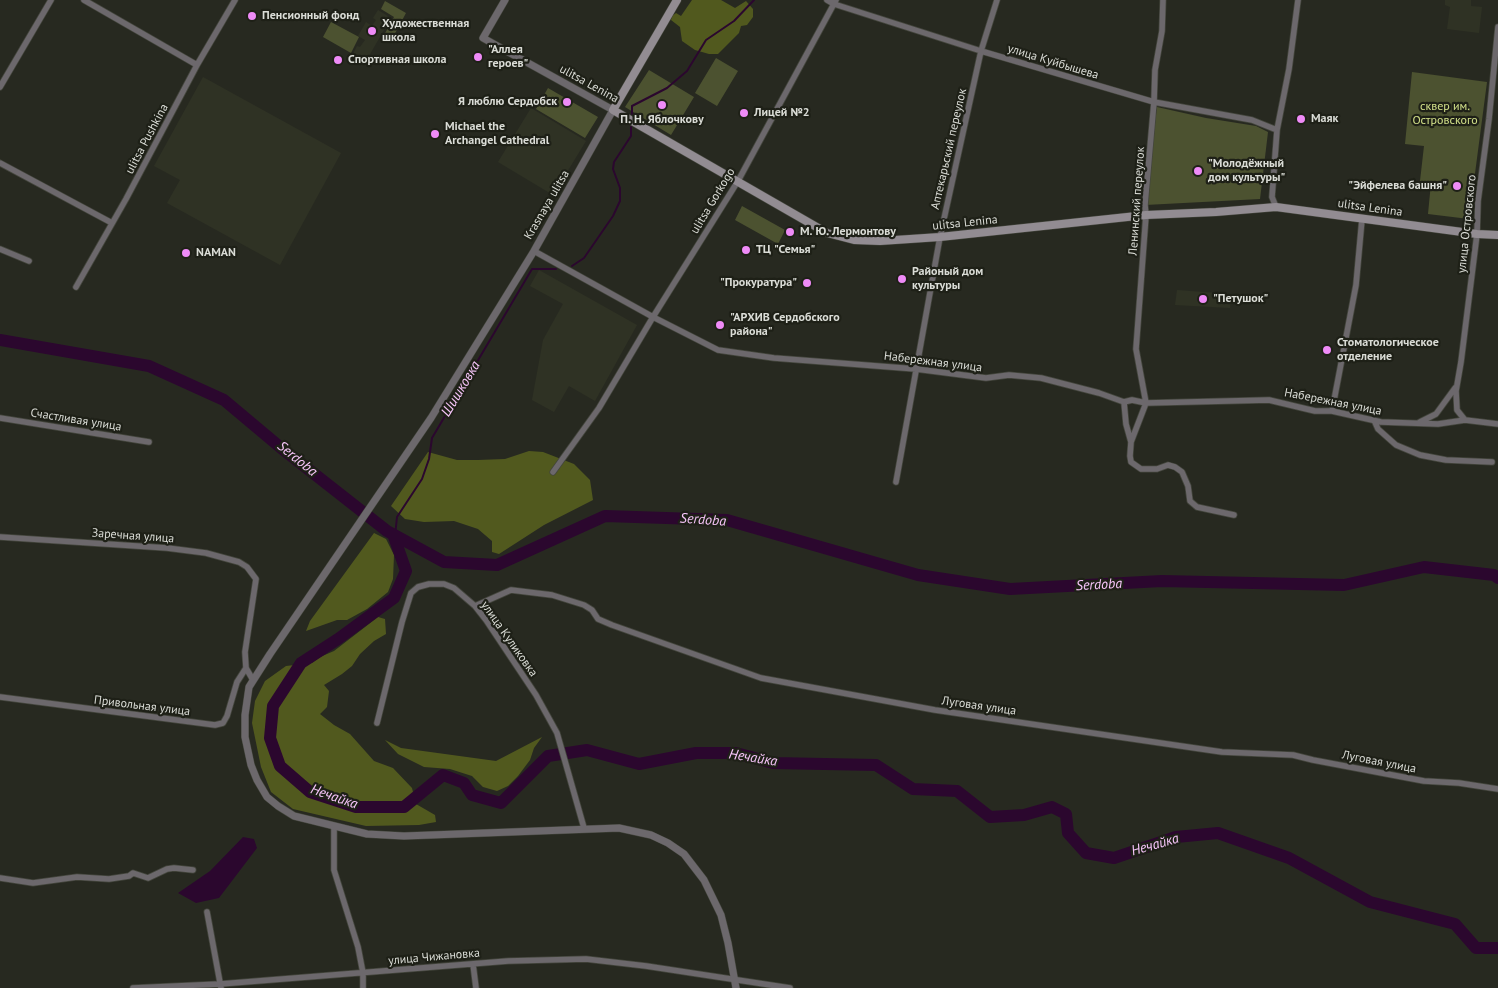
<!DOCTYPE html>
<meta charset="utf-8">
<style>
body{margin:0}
canvas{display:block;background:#272920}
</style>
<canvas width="1498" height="988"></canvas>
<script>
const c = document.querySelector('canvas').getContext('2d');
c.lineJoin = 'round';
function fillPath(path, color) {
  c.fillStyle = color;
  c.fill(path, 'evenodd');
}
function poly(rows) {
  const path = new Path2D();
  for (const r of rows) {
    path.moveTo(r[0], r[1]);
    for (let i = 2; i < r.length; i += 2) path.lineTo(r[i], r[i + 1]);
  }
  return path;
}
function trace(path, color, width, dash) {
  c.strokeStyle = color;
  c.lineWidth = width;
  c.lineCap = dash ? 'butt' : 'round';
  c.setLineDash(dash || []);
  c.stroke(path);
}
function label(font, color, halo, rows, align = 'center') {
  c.font = font + ' "PT Sans",sans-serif';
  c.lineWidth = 4.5;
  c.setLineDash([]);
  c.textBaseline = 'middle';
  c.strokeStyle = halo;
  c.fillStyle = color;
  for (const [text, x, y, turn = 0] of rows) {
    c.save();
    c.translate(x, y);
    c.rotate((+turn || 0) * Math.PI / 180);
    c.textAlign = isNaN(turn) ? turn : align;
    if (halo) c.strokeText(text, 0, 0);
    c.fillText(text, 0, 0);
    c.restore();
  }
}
fillPath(poly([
 [1445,0,1471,0,1471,6,1482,7,1479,33,1447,29,1450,7,1445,5],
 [378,10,391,18,366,61,353,54,357,46,360,47,365,40,358,36,366,22,372,26,376,20,373,18],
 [203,77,341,153,280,265,167,203,180,180,154,166],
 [531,108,586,141,553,195,498,162],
 [539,270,637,325,595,401,569,386,554,412,532,400,543,340,563,304,530,286],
 [1177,290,1231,294,1230,308,1175,305]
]), '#2f3224');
fillPath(poly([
 [385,1,406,13,391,41,383,37,394,17,381,9],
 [331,22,359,37,351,53,323,37],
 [716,58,738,71,717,106,695,93],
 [649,70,694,97,671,135,625,107],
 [1412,72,1487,82,1469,219,1428,214,1431,183,1420,181,1424,146,1405,144],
 [548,88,598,117,585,138,536,109],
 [1157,107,1206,118,1256,126,1268,132,1260,199,1145,205],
 [742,206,785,230,778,244,735,220]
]), '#4c5230');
fillPath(poly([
 [692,0,721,0,735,8,746,1,753,9,753,17,747,25,741,26,739,33,718,54,709,54,695,50,682,41,680,27,671,20,672,16,676,13,681,16],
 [529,451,543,452,574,464,590,480,593,500,544,525,499,554,492,552,492,541,478,529,454,521,424,522,405,519,391,506,428,452,457,460,478,460,505,459],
 [374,533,386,539,394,555,393,579,388,592,367,609,347,620,337,620,306,631,310,621],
 [378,617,385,619,386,634,374,641,360,654,352,666,342,674,324,685,329,691,327,707,320,714,334,725,350,734,374,761,393,768,412,788,416,804,435,815,436,822,419,825,366,826,293,809,271,792,261,767,252,723,255,701,265,681,286,666,312,663,320,657,334,651],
 [542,737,534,748,530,760,518,776,508,786,497,791,483,787,472,776,450,769,424,767,398,754,385,740,401,748,496,761]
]), '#51591e');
fillPath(poly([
 [243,837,254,839,257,848,219,898,196,903,178,893,210,871]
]), '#2b072e');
trace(poly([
 [632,114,632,106,667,88,687,71,706,40,734,21,754,0],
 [572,266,584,258,613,216,620,201,620,188,613,169,614,162,631,136,631,127],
 [395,536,397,517,422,479,429,459,432,438,532,269,556,269]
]), '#2b072e', 2);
trace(poly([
 [0,340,149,366,224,400,280,447,387,531,444,562,497,565,605,516,727,520,918,575,1010,589,1162,581,1344,585,1424,567,1494,575,1498,578],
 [393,534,406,571,394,598,338,639,301,663,273,706,270,738,280,766,310,792,356,807,404,807,443,775,464,783,472,795,501,803,548,756,587,750,639,764,696,753,736,753,773,763,876,765,913,789,957,791,990,817,1024,815,1052,807,1066,814,1068,833,1086,853,1114,858,1176,837,1218,833,1289,858,1370,902,1455,924,1476,948,1498,948]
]), '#2b072e', 12);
const minor = poly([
 [84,0,197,65],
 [827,0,834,4,981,51,1154,102,1252,120,1277,130],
 [1163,0,1162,31,1155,70,1154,102,1145,205,1146,215,1136,349,1146,403,1131,442,1130,456,1131,462,1141,469,1157,469,1168,465,1175,467,1182,472,1188,486,1190,501,1197,507,1234,515],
 [0,87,51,0],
 [0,163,112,223],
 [1276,207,1272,197,1277,130,1289,69,1298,0],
 [0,249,29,261],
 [534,251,653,317,718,350,774,358,916,369,986,378,1009,375,1041,378,1099,393,1124,402,1132,400,1146,403,1269,400,1315,411,1332,411,1381,422,1438,424,1465,420,1498,424],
 [76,287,126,199,197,65,235,0],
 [1124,402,1126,424,1131,442],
 [1332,411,1356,285,1362,219],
 [0,418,149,442],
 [1374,420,1378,429,1396,445,1420,455,1446,460,1492,462],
 [1465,420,1457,410,1456,391,1461,362,1477,234,1478,201,1489,119,1498,27],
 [1420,422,1436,414,1455,388],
 [553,472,599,408,653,317,738,181,836,0],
 [896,482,940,237,981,51,997,0],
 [0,537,167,548,206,553,239,562,247,567,256,579,245,652,246,668,253,680],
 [475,606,511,590,552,595,584,605,592,610,598,619,612,625,761,678,935,710,1222,752,1293,755,1313,760,1424,781,1459,783,1498,789],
 [0,697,215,725,223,723,227,716,237,682,246,668],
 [377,723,402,622,411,593,418,587,429,584,444,584,454,588,475,606,486,620,536,695,557,733,584,828],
 [334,826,334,870,358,947,363,973,363,988],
 [0,878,33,883,77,877,109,879,129,876,133,873,148,878,167,869,174,868,193,870],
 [207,912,221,988],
 [473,964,476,988],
 [133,988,220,984,508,961,586,959,646,966,790,988]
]);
const tertiary = poly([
 [505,0,483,38,613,110,534,251,431,418,270,654,249,687,245,715,245,737,251,765,257,780,267,797,278,806,294,816,367,834,404,836,619,828,651,835,668,843,684,854,704,880,721,915,728,943,736,988]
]);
const secondary = poly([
 [677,0,613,110,827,233,854,240,880,241,940,237,1146,215,1216,212,1276,207,1477,234,1498,235]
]);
trace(minor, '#44463d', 7);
trace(tertiary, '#44463d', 8);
trace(secondary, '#44463d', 9);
trace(minor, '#6c686c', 5.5);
trace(tertiary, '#6c686c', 7);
trace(secondary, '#928c92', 8);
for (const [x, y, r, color] of [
 [252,16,5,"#ef8bf7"],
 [372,31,5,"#ef8bf7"],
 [478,57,5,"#ef8bf7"],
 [338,60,5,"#ef8bf7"],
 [567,102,5,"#ef8bf7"],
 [662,105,5,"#ef8bf7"],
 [744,113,5,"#ef8bf7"],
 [1301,119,5,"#ef8bf7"],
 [435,134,5,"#ef8bf7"],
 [1198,171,5,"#ef8bf7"],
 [1457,186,5,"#ef8bf7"],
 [790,232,5,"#ef8bf7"],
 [746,250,5,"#ef8bf7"],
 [186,253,5,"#ef8bf7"],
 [902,279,5,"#ef8bf7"],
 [807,283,5,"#ef8bf7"],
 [1203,299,5,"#ef8bf7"],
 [720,325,5,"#ef8bf7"],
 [1327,350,5,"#ef8bf7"]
]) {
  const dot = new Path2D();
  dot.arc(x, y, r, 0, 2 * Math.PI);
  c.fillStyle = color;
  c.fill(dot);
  trace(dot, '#1e2017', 2);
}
label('bold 12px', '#dadcd6', '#1e2017', [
 ["Пенсионный фонд",262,16],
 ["Художественная",382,24],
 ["школа",382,38],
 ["\"Аллея",488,50],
 ["героев\"",488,64],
 ["Спортивная школа",348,60],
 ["Я люблю Сердобск",557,102,"right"],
 ["Лицей №2",754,113],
 ["Maяк",1311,119],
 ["П. Н. Яблочкову",662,120,"center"],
 ["Michael the",445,127],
 ["Archangel Cathedral",445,141],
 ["\"Молодёжный",1208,164],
 ["дом культуры\"",1208,178],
 ["\"Эйфелева башня\"",1447,186,"right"],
 ["М. Ю. Лермонтову",800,232],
 ["ТЦ \"Семья\"",756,250],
 ["NAMAN",196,253],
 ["Районый дом",912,272],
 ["культуры",912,286],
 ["\"Прокуратура\"",797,283,"right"],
 ["\"Петушок\"",1213,299],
 ["\"АРХИВ Сердобского",730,318],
 ["района\"",730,332],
 ["Стоматологическое",1337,343],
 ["отделение",1337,357]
], 'left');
label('12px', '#dadcd6', '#1e2017', [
 ["улица Куйбышева",1053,62,17],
 ["ulitsa Lenina",589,84,29],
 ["ulitsa Pushkina",147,139,-62],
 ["Аптекарьский переулок",949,149,-77],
 ["ulitsa Gorkogo",713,201,-59],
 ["Ленинский переулок",1137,201,-86],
 ["Krasnaya ulitsa",547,205,-60],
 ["ulitsa Lenina",1370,208,8],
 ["ulitsa Lenina",965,223,-6],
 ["улица Островского",1467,224,-84],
 ["Набережная улица",933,362,7],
 ["Набережная улица",1333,402,11],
 ["Счастливая улица",76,420,9],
 ["Заречная улица",133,536,4],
 ["улица Куликовка",509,639,55],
 ["Привольная улица",142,706,7],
 ["Луговая улица",979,706,8],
 ["Луговая улица",1379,762,11],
 ["улица Чижановка",434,957,-5]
]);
label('12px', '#d2e089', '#1e2017', [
 ["сквер им.",1445,107],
 ["Островского",1445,121]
]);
label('italic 14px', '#f8c6fb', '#1e2017', [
 ["Шишковка",461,389,-59],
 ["Serdoba",297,459,39],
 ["Serdoba",703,520,4],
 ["Serdoba",1099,585,-3],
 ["Нечайка",753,758,9],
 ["Нечайка",334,797,19],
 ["Нечайка",1155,845,-16]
]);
</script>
